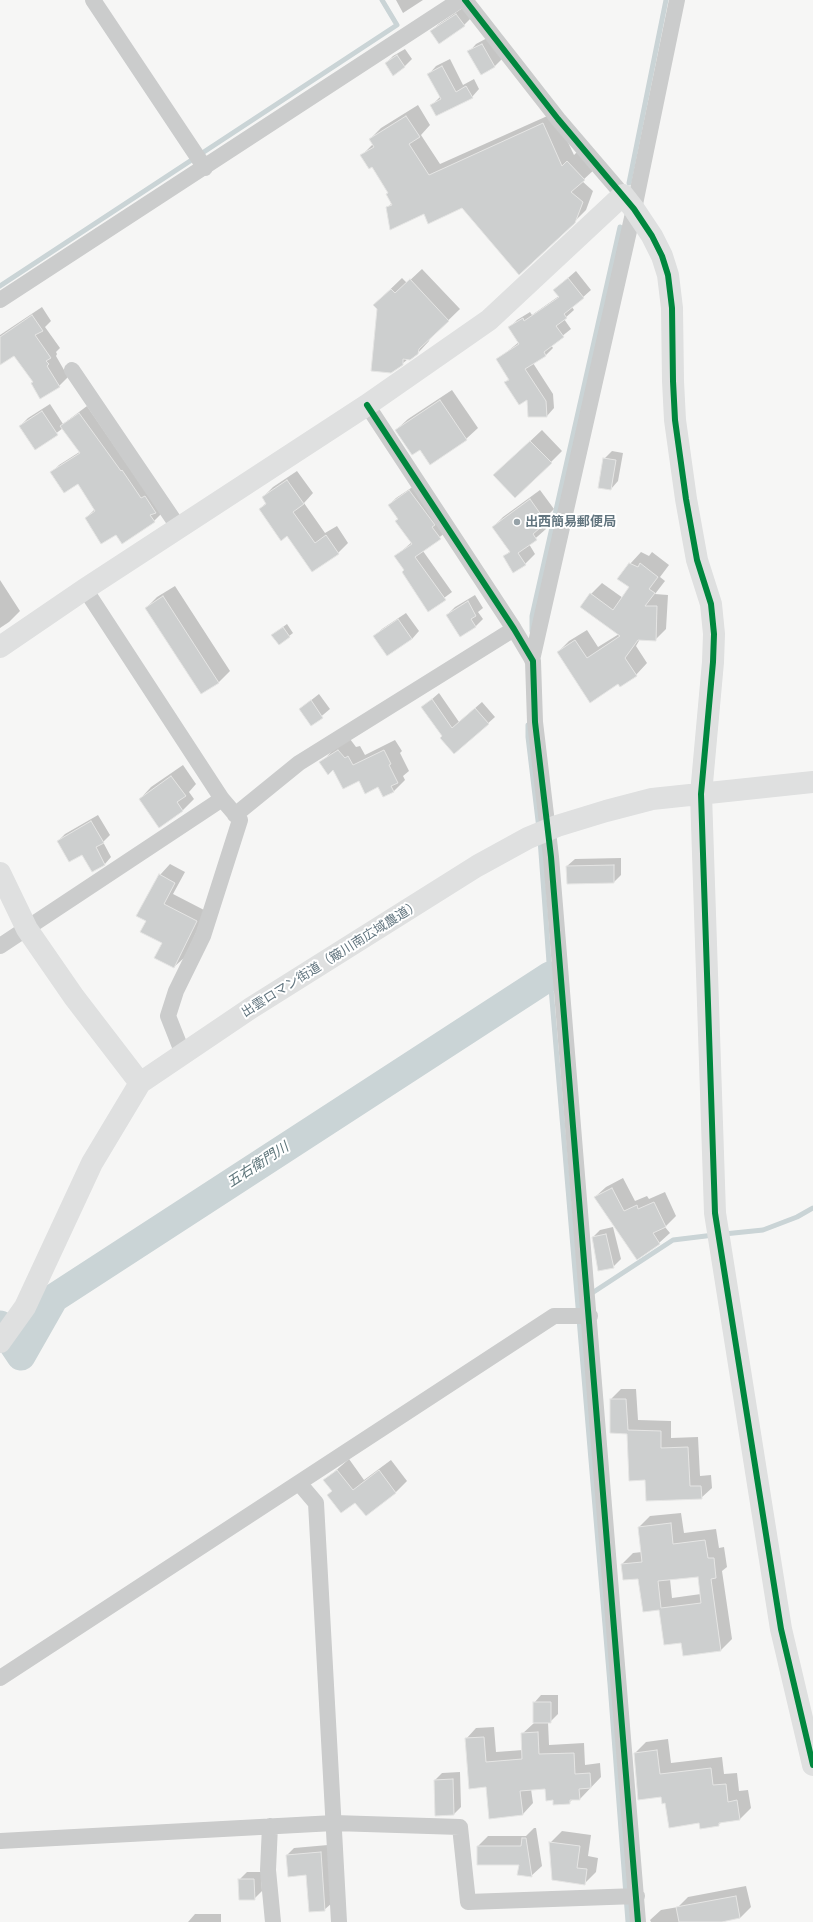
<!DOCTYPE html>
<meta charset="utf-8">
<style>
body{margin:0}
canvas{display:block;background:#f6f6f5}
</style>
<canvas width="813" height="1922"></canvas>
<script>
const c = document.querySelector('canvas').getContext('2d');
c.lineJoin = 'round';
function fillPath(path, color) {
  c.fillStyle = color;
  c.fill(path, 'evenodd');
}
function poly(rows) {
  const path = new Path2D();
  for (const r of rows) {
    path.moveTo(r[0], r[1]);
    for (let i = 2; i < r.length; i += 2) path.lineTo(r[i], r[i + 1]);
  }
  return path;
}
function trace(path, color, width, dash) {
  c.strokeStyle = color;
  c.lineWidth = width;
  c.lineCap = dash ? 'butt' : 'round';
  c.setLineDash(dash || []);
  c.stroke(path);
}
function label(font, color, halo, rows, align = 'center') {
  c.font = font + ' "Noto Sans","Noto Sans JP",sans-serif';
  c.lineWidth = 4;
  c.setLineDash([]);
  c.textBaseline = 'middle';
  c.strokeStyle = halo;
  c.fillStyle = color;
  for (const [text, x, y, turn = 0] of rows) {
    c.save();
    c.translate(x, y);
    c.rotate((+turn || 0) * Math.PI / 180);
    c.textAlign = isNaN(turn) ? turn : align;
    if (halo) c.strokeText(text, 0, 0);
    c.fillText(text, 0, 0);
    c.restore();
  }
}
fillPath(poly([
 [396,0,423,0,403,13],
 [464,7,471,18,464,25,431,31,439,24],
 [489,37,502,59,494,67,469,52,476,44],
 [405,49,412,59,404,67,386,63,393,56],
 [450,59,463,85,474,79,479,89,472,97,432,105,440,97,429,74,436,66],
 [418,105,430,125,421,135,440,164,554,113,574,155,579,150,596,168,582,181,593,191,586,210,574,222,463,207,424,213,387,208,392,203,389,192,372,166,362,155,373,144,370,139,381,128],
 [422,269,460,309,430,338,429,341,418,353,408,359,402,364,378,309,374,305,402,278,407,283],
 [576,271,591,290,572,307,574,310,564,319,571,329,551,345,553,348,546,355,533,363,553,394,554,408,547,416,529,416,528,398,506,382,509,378,497,360,519,342,510,327,517,320,530,312,532,315,559,296,554,290],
 [42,307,51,321,45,327,60,348,56,352,57,354,56,356,68,377,59,386,34,382,14,354,0,363,0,335],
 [452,390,478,428,466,439,421,449,396,430,408,419],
 [50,404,63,424,87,406,161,514,154,521,116,534,86,518,95,509,78,482,52,472,59,465,81,451,63,428,36,449,20,426,28,418],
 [542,430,562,451,551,462,506,464],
 [612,451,623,453,618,481,611,489,604,459],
 [297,471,313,493,304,503,325,533,337,526,348,543,338,553,287,535,260,509,267,502,263,497,273,487],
 [417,484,447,531,423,551,452,592,428,610,396,556,412,542,389,505,396,498],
 [540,490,554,509,548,515,550,517,543,524,546,529,529,544,535,554,525,564,504,557,510,551,493,527,503,517],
 [641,552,649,556,652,552,669,565,660,577,665,581,655,594,668,595,666,629,655,640,640,639,636,646,647,663,636,675,618,683,558,652,569,641,587,630,598,647,619,634,591,594,602,583,623,598,631,587,630,564],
 [0,580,20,611,9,622,0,628],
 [175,586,230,671,219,682,201,693,146,608,157,597],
 [475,595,483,608,478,612,483,619,475,627,447,615,455,607],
 [406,613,419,631,412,639,375,636,382,629],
 [287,624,293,633,279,644,276,632],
 [439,693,459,722,482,702,495,717,455,753,423,707],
 [319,694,330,709,311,725,300,709],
 [350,739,356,747,360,746,365,755,395,740,402,751,400,753,409,771,403,776,405,780,394,791,383,796,378,786,359,780,321,763,332,751],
 [183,765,196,784,189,792,194,799,183,810,160,826,140,799,151,787],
 [98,815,110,835,103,842,111,857,105,864,58,841,65,834],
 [621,858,621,875,614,882,567,866,575,859],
 [170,864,185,872,173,894,206,911,185,957,174,967,163,943,160,875],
 [623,1178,635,1201,647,1196,649,1199,665,1192,676,1216,665,1227,670,1233,659,1243,595,1197,606,1187],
 [613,1227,621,1259,613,1267,593,1237,600,1230],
 [621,1389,636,1389,638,1420,671,1421,671,1438,698,1437,700,1476,711,1475,712,1488,701,1498,646,1479,628,1433,611,1399],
 [349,1459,364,1480,391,1460,407,1481,396,1492,366,1515,356,1502,332,1491,325,1480],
 [681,1513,684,1533,716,1529,719,1548,724,1547,727,1567,722,1571,732,1639,721,1650,682,1642,639,1577,622,1564,633,1553,642,1552,639,1527,650,1516],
 [699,1576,701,1594,672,1598,670,1579],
 [541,1695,558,1695,558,1714,550,1722,548,1722,549,1745,584,1743,585,1765,600,1763,601,1777,580,1799,573,1799,569,1803,554,1799,546,1788,531,1789,533,1803,523,1814,487,1786,466,1739,476,1728,494,1727,496,1752,523,1750,522,1734,534,1723,534,1703],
 [668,1739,671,1763,722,1757,724,1774,737,1773,739,1791,748,1790,751,1808,740,1819,722,1822,718,1825,700,1822,666,1802,635,1753,646,1742],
 [460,1772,461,1807,454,1814,435,1780,442,1773],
 [534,1828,536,1828,542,1866,531,1876,520,1864,478,1846,488,1836,526,1836],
 [562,1831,591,1835,588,1856,598,1858,596,1872,585,1883,553,1879,551,1842],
 [328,1845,332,1903,324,1910,307,1874,287,1855,294,1848],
 [247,1872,261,1872,262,1891,254,1899,239,1880],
 [746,1886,751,1907,740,1918,717,1922,651,1922,650,1920,661,1910,678,1907,688,1897],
 [195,1914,221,1914,221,1922,188,1922]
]), '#0003');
trace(poly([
 [629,183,666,0],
 [0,286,397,25,382,0],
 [532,631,532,616,620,227],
 [528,725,528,737,539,829],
 [540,839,550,976,610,1684,628,1922],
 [724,1234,763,1230,797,1217,813,1208],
 [589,1295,673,1240,714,1235]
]), '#cad4d6', 5);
trace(poly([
 [0,1325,21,1356,54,1298,550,976]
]), '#cad4d6', 29);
const building = poly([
 [456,14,465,26,439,44,430,31,456,14],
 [482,44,495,67,481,75,467,51,482,44],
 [397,55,405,67,393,76,385,63,397,55],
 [442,66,456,92,466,86,473,98,436,116,430,105,441,99,427,74,442,66],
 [406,116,420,137,409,144,429,175,543,123,562,166,567,161,585,180,571,192,583,202,575,223,519,275,462,208,428,224,424,214,390,230,386,207,392,205,386,194,388,193,372,167,369,169,360,155,374,147,369,139,406,116],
 [568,278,584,298,564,314,567,318,556,326,564,337,544,352,546,356,525,369,546,401,547,417,528,417,527,400,519,405,504,382,509,380,496,359,519,344,508,327,523,318,524,321,559,297,553,290,568,278],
 [410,279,449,321,419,349,418,354,410,360,403,359,403,365,391,373,371,371,377,309,373,305,391,289,395,293,410,279],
 [32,315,43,331,35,335,51,358,46,361,49,364,47,366,60,387,40,399,31,383,33,382,14,356,0,365,0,337,32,315],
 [440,400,467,440,430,465,420,450,412,455,395,430,440,400],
 [42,411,58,435,35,450,19,426,42,411],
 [79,413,121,471,122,470,141,498,145,496,156,513,150,515,155,522,122,544,116,535,101,544,85,518,95,511,78,484,64,493,50,472,80,453,60,426,79,413],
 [530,441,552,463,515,498,493,475,530,441],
 [603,458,616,460,611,490,598,488,603,458],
 [287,480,304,504,293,512,315,543,326,535,339,554,312,572,287,536,281,541,259,509,266,504,262,497,287,480],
 [409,490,435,525,432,527,441,539,415,557,446,600,428,612,402,572,404,570,394,556,412,544,395,521,398,519,388,505,409,490],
 [530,499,544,519,538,524,540,528,533,534,537,540,518,553,526,565,513,573,503,556,510,552,492,527,530,499],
 [629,563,638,567,640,563,658,577,649,589,655,593,645,606,657,606,656,641,638,640,625,658,637,676,620,687,618,684,590,703,557,652,575,640,587,658,620,636,580,607,590,593,613,610,629,587,617,579,629,563],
 [163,596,219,683,201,694,145,608,163,596],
 [468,601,476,616,471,619,476,627,460,637,446,615,468,601],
 [398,619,412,639,387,656,373,636,398,619],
 [283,627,290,637,279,645,271,635,283,627],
 [432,699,452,728,475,708,489,724,454,754,440,738,442,736,421,707,432,699],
 [311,700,323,718,311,726,299,709,311,700],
 [338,750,345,758,348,756,353,765,384,750,391,764,389,765,398,783,391,786,394,792,383,797,378,787,365,794,359,781,343,789,333,770,328,775,319,762,338,750],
 [171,776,186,796,177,802,183,811,159,828,139,799,171,776],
 [91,821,104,843,96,847,105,865,92,872,82,855,69,862,57,841,91,821],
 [614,865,614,883,567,884,566,866,614,865],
 [159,874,175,883,164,904,197,921,174,968,154,958,162,943,140,932,146,921,136,916,159,874],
 [612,1188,624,1211,637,1205,638,1209,654,1202,666,1227,653,1233,660,1244,637,1260,594,1197,612,1188],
 [606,1234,614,1268,598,1271,592,1237,606,1234],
 [610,1399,626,1399,628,1430,661,1431,661,1448,688,1447,690,1486,701,1486,702,1499,646,1501,645,1480,629,1481,627,1434,610,1433,610,1399],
 [337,1470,353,1490,379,1470,396,1493,366,1516,355,1503,341,1513,327,1495,332,1491,323,1480,337,1470],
 [671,1523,673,1544,705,1540,708,1558,714,1558,716,1578,711,1579,721,1651,683,1656,681,1643,664,1645,659,1610,643,1612,638,1579,623,1580,621,1564,642,1562,638,1527,671,1523],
 [698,1577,701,1603,661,1608,658,1581,698,1577],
 [533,1702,551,1702,551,1723,533,1723,533,1702],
 [538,1732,539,1754,574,1753,575,1774,590,1773,591,1788,579,1789,580,1800,570,1800,570,1804,553,1805,553,1800,546,1801,545,1789,520,1791,523,1815,489,1819,486,1787,469,1789,465,1738,484,1737,486,1762,522,1759,521,1733,538,1732],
 [657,1750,660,1774,711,1768,713,1785,726,1784,728,1802,737,1800,740,1820,719,1823,719,1826,700,1829,699,1823,669,1828,665,1803,662,1804,661,1797,638,1800,634,1753,657,1750],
 [453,1779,454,1815,435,1816,434,1780,453,1779],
 [522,1838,526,1838,532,1877,517,1875,519,1865,477,1865,477,1846,521,1846,522,1838],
 [549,1842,580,1846,577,1868,587,1869,585,1885,552,1880,549,1842],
 [321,1852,325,1911,309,1912,306,1875,288,1877,286,1855,321,1852],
 [238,1879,254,1879,255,1900,239,1900,238,1879],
 [736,1896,740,1918,722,1922,679,1922,676,1907,736,1896]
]);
fillPath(building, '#cdcfcf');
trace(building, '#e5e5e4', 1);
trace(poly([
 [93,0,205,168],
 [465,0,558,119,623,195],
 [0,300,460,0],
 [72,370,179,528],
 [367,405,514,629,533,661,535,722,551,857,638,1922],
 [85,589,222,799,240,820,203,936,176,991,168,1016,183,1054],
 [532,660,634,209,677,0],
 [235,815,299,763,514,629],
 [0,946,222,799],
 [299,1483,316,1503,339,1922],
 [0,1678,554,1316,590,1316],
 [270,1826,268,1870,273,1922],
 [0,1841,334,1823,460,1827,468,1902,637,1896]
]), '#cbcccc', 16);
trace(poly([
 [0,647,85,589,367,405,489,320,623,195,634,209,652,236,662,256,668,275,672,308,673,381,675,420,686,499,697,560,711,604,714,634,713,662,701,794,715,1213,781,1629,813,1765],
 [0,873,27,929,74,997,140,1083],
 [0,1342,25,1307,92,1163,140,1083,251,1008,477,866,528,838,557,826,606,811,652,799,813,782]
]), '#dfe0e0', 22);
trace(poly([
 [465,0,558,119,634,209,652,236,662,256,668,275,672,308,673,381,675,420,686,499,697,560,711,604,714,634,713,662,701,794,715,1213,781,1629,813,1765],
 [367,405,514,629,533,661,535,722,551,857,638,1922]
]), '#00873e', 6);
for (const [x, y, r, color] of [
 [517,522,4,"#96a2a8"]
]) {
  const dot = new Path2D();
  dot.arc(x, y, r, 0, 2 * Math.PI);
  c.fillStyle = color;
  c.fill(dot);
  trace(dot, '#fff', 1.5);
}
label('bold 13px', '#62757f', '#fff', [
 ["出西簡易郵便局",525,522]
], 'left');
label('13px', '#62757f', '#fff', [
 ["出雲ロマン街道（簸川南広域農道）",331,959,-32]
]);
label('italic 14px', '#5d757a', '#fff', [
 ["五右衛門川",258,1165,-33]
]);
</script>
